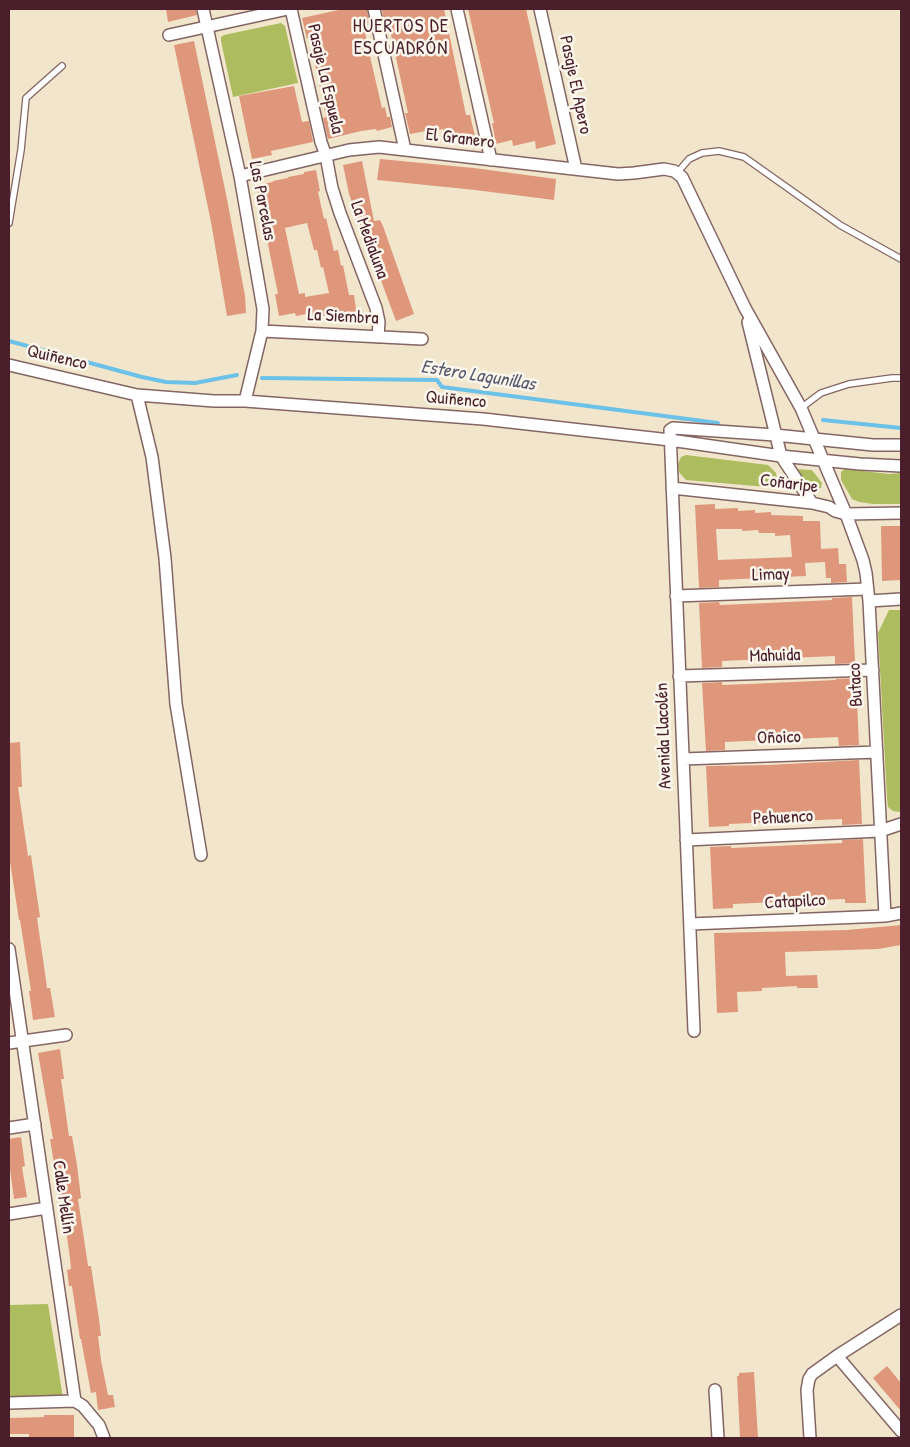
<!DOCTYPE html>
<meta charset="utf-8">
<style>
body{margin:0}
#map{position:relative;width:910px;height:1447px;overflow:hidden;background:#f1e6cb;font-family:"Patrick Hand",sans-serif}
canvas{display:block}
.frame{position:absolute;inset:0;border:10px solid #4a1f2b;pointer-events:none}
</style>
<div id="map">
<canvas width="910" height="1447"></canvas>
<div class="frame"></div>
</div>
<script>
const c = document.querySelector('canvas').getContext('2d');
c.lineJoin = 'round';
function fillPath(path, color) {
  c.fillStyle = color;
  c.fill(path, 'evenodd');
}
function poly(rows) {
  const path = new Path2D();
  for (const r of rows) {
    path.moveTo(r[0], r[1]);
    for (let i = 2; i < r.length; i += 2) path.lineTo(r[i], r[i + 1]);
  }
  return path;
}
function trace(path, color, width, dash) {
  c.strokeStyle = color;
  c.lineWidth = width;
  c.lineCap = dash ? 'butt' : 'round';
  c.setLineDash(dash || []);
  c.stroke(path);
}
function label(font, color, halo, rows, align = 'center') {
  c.font = font + ' "Patrick Hand",sans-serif';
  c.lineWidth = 5;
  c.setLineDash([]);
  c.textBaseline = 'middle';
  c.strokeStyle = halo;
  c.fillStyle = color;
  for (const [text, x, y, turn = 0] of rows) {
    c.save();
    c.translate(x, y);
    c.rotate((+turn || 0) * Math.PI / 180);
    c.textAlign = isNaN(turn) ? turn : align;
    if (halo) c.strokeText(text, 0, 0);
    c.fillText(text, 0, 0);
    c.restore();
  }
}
fillPath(poly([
 [281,23,285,26,298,83,233,97,221,41,221,37,224,35],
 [686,455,768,465,776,473,777,478,776,483,767,487,686,480,679,472,678,464,681,457],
 [794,469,812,470,822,483,821,488,817,489,813,489,796,472],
 [845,469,889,474,901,473,901,504,873,504,859,502,852,499,841,480,841,472],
 [889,610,901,610,901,811,899,812,893,811,888,807,887,798,878,633],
 [48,1304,63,1398,9,1398,9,1305]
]), '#adbc5e');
trace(poly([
 [9,341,142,377,166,382,195,383,237,375],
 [262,378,437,380,442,387,718,423],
 [823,420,901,428]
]), '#6bc1e8', 4);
fillPath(poly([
 [166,9,196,9,197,15,168,22],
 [343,9,367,9,370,25,364,27,369,52,382,108,385,107,387,117,390,117,392,127,377,131,376,129,361,131,328,139,323,118,326,117,319,83,309,38,307,39,302,18],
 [382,9,444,9,466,115,470,115,475,136,462,138,461,134,445,138,443,129,427,133,426,131,410,134,405,113,408,113,388,21,384,22],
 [468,9,526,9,556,144,536,149,535,141,513,146,512,140,496,144,492,123,494,123],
 [194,41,227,199,245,296,246,313,227,316,211,222,174,45],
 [294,86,302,122,309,121,313,142,271,151,272,155,252,159,239,96],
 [380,159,474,168,556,179,554,200,475,190,377,180],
 [362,161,374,221,380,220,383,226,414,314,396,321,349,194,343,165],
 [316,170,320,191,318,192,324,219,326,218,334,251,338,250,341,266,343,265,349,295,354,295,357,316,345,318,344,316,329,318,329,315,312,317,312,313,296,316,295,313,279,316,275,294,278,294,256,185,273,182,273,181,288,178,288,177,304,174,304,172],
 [307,223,314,250,317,250,321,268,323,267,329,293,305,297,305,293,299,294,285,228],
 [715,504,715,509,738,508,738,511,755,510,755,513,771,512,771,515,803,516,803,521,820,521,821,549,838,548,839,564,846,564,847,582,831,583,831,578,826,578,825,562,805,563,806,576,719,580,719,587,699,588,695,505],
 [716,529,742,529,742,531,758,530,759,533,775,533,775,536,790,535,792,557,718,560],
 [881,526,901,526,901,580,882,581],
 [852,597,855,663,835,664,835,656,722,661,722,667,702,668,699,603,719,602,720,605,745,604,832,600,832,598],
 [856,678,859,745,839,746,838,737,725,742,725,750,706,751,702,683,722,682,722,685,749,684,836,680,835,679],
 [20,742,22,787,18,787,28,856,31,855,35,883,40,917,37,918,45,973,47,988,50,988,55,1017,33,1020,29,991,31,991,23,939,20,920,19,920,9,855,9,743],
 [859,760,862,824,842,825,842,819,729,824,729,826,709,827,706,766,769,765],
 [863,839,866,903,845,903,845,899,821,900,733,904,733,908,713,909,710,847,731,846,731,848,842,843,842,840],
 [901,925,901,945,878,949,785,952,786,976,817,975,818,988,797,988,797,986,762,988,762,991,737,992,738,1012,717,1013,714,933,847,930],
 [60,1049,64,1079,61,1079,69,1136,72,1136,77,1165,81,1198,78,1199,84,1239,88,1266,91,1266,99,1319,101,1336,98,1336,101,1360,108,1395,113,1395,115,1407,98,1410,96,1392,91,1393,81,1339,80,1339,72,1286,69,1286,67,1270,71,1269,70,1258,62,1201,60,1201,50,1139,53,1139,38,1053],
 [21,1137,25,1166,22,1167,27,1197,14,1199,10,1169,9,1169,9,1139],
 [887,1366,901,1383,901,1411,873,1378],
 [754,1372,758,1438,740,1438,737,1376,739,1376,739,1373],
 [44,1415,74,1415,74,1437,29,1438,29,1434,9,1434,9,1418,44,1417]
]), '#df977c');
const lane = poly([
 [678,172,689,159,702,153,719,151,744,157,840,225,901,259],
 [9,223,21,150,26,98,62,66],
 [801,408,821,393,849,384,892,378,901,378]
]);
const street = poly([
 [203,9,240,176,263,309,262,331,245,401],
 [291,9,321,142,326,156,332,188,340,213,376,308,379,322,378,337],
 [374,9,405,150],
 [457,9,491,160],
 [540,9,576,169],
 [169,35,288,9],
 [240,176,349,150,379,147,618,174,634,173,664,169,674,171,682,177,745,308,801,408,846,514,863,560,866,573,869,601,885,916],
 [748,322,781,456,812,503],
 [262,331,422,339],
 [9,365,137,395,214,401,245,401,483,419,670,440,781,456,860,464,901,466],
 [137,395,152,457,165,558,176,704,201,855],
 [672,488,812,503,829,507,835,511,846,514,901,513],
 [676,596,867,589],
 [869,601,901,599],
 [679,676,873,670],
 [683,759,877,752],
 [686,840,880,831,901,824],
 [690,924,885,916,901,913],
 [9,949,75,1401],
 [694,1031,670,430,673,428,775,435,873,445,901,445],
 [9,1043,66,1035],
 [9,1128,35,1124],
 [9,1214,47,1208],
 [837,1356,901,1431],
 [715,1390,718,1438],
 [9,1403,75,1401,83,1406,93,1418,99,1425,104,1438],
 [810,1438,807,1390,809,1379,812,1374,837,1356,901,1315]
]);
trace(lane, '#846563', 8);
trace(street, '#846563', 14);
trace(lane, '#fff', 5.5);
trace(street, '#fff', 11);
label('18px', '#4a1f2b', '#fbf7ec', [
 ["Pasaje La Espuela",325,79,77],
 ["Pasaje El Apero",575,85,78],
 ["El Granero",460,139,7],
 ["Las Parcelas",262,201,79],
 ["La Medialuna",369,240,70],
 ["La Siembra",343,317,3],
 ["Quiñenco",57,358,13],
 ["Quiñenco",456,400,5],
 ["Coñaripe",789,484,7],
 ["Limay",771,575,-2],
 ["Mahuida",775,656,-2],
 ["Butaco",856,685,-93],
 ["Avenida Llacolén",664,736,-92],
 ["Oñoico",779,738,-2],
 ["Pehuenco",783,818,-3],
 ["Catapilco",795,902,-3],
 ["Calle Mellín",63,1197,82]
]);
c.letterSpacing = '1px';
label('19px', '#4a1f2b', '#fbf7ec', [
 ["HUERTOS DE",401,27],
 ["ESCUADRÓN",401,49]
]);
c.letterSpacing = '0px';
label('italic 19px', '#56586d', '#fbf7ec', [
 ["Estero Lagunillas",478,376,9]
]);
</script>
